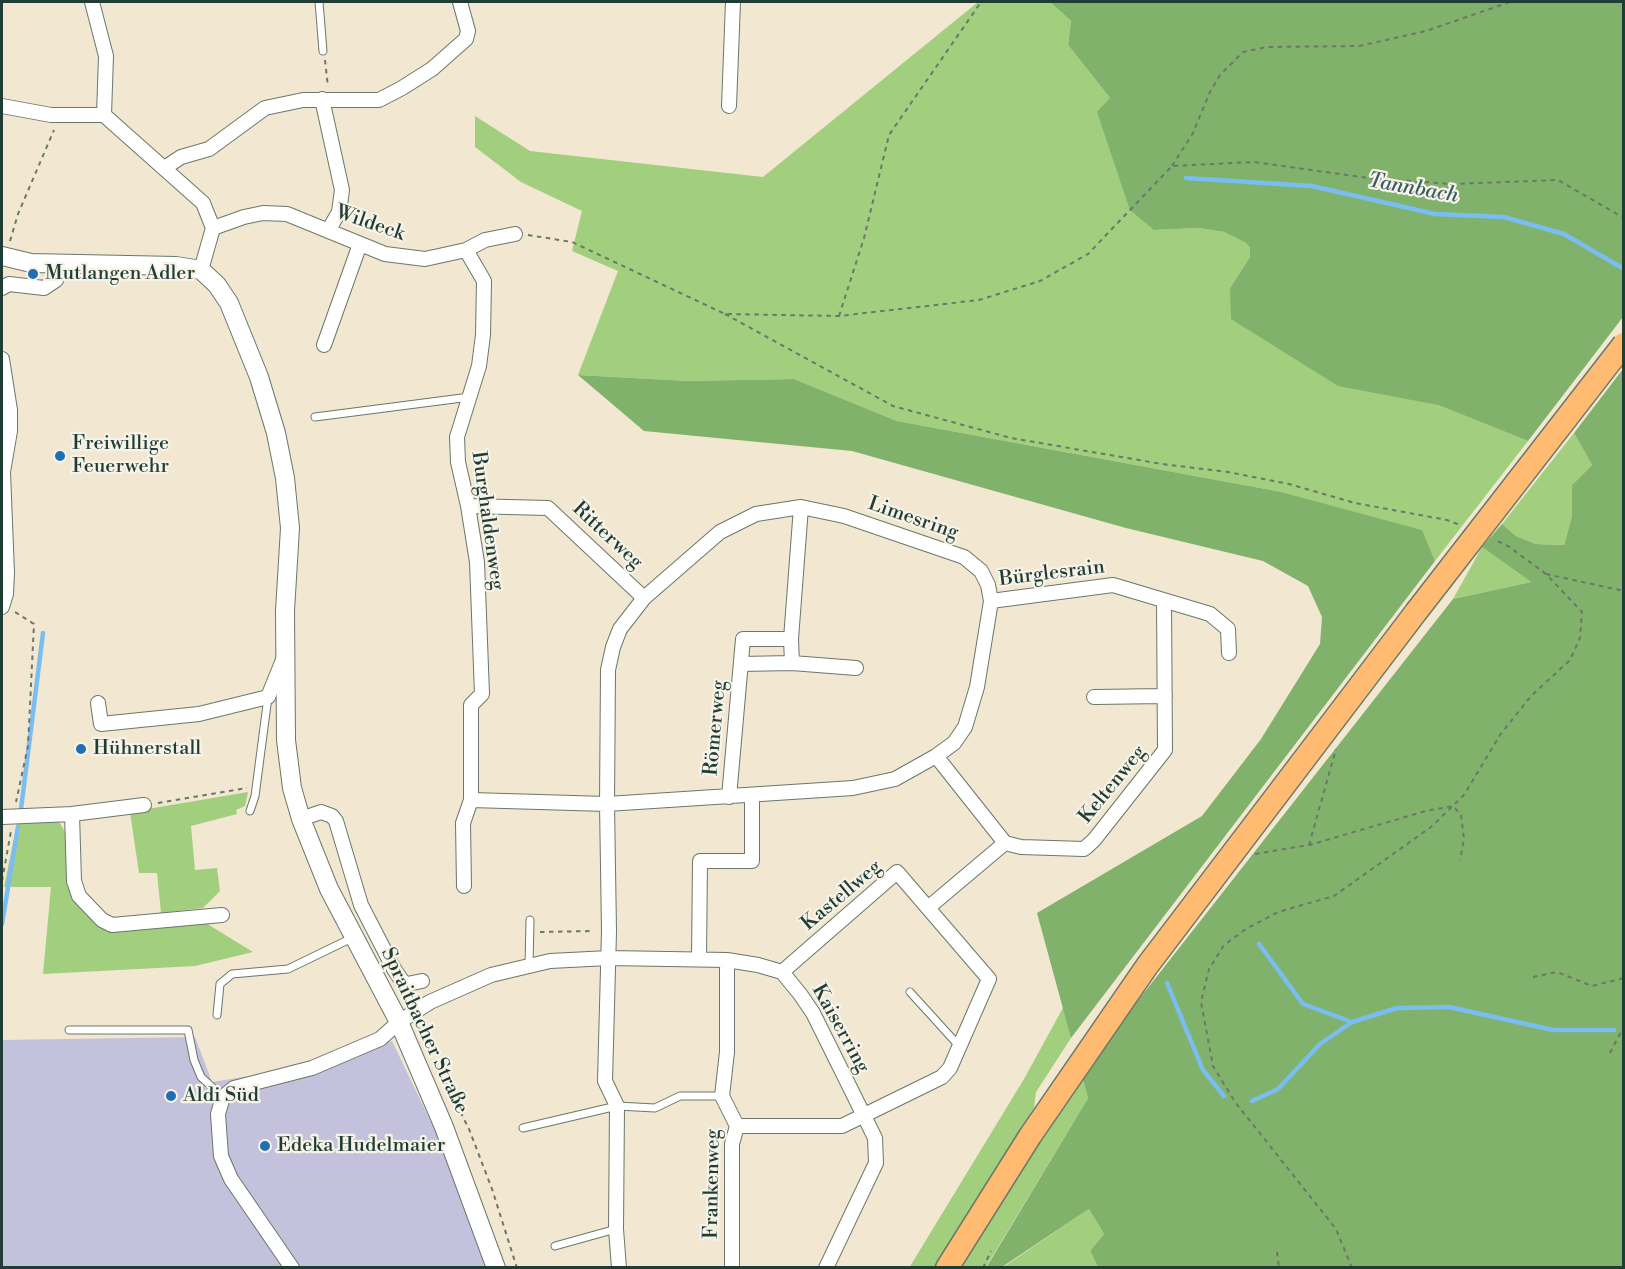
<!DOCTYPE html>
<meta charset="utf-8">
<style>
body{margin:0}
#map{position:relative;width:1625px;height:1269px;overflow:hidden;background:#f2e7d0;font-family:"Libre Bodoni",serif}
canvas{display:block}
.frame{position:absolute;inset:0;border:3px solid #1f3d34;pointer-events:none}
</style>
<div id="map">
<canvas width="1625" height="1269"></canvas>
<div class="frame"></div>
</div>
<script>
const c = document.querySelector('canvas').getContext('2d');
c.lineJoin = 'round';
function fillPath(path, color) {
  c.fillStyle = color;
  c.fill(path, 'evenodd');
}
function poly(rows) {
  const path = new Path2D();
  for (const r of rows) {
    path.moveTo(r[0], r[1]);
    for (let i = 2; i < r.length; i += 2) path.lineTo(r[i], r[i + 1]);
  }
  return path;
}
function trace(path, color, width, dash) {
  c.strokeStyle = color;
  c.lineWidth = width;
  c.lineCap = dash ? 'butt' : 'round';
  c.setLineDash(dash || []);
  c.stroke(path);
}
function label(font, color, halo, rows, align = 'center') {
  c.font = font + ' "Libre Bodoni",serif';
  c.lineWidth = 4.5;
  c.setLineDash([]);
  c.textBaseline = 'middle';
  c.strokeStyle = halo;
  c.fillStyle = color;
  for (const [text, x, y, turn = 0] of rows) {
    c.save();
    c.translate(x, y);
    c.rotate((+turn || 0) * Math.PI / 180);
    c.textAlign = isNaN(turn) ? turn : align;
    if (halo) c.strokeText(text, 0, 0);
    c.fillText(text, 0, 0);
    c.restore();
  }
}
fillPath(poly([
 [195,1037,212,1082,300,1068,392,1041,467,1197,489,1267,2,1267,2,1040]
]), '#c3c1db');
fillPath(poly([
 [978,2,1050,2,1071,21,1068,45,1110,98,1154,230,1199,228,1224,232,1246,243,1250,248,1250,257,1230,288,1389,394,1438,405,1528,441,1435,561,1421,530,1282,492,897,421,794,379,688,381,578,375,618,271,572,251,582,211,521,182,475,147,475,116,530,151,763,177],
 [1574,433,1592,465,1572,485,1572,516,1564,545,1536,544,1516,536,1502,524],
 [1482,547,1531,582,1453,599],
 [248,792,245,806,236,810,237,814,191,826,195,870,217,868,220,891,203,908,161,913,157,873,139,873,130,812],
 [51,820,60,823,65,832,70,880,99,925,204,922,253,952,195,966,43,974,51,887,4,887,17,823],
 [1064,1006,1071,1038,1036,1092,1034,1108,939,1267,909,1268,1024,1079],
 [1081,1073,1088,1098,986,1267,957,1268],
 [1089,1209,1104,1234,1090,1251,1098,1267,1002,1268]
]), '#a2cf7d');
fillPath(poly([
 [1050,2,1623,2,1623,317,1528,441,1438,405,1338,386,1231,319,1230,288,1250,257,1250,248,1246,243,1224,232,1199,228,1154,230,1130,210,1097,112,1110,98,1068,45,1071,21],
 [1623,369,1623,1267,1098,1267,1090,1251,1104,1234,1089,1209,1002,1267,986,1268,1088,1098,1081,1073,1453,599,1531,582,1482,547,1502,524,1516,536,1536,544,1564,545,1572,516,1572,485,1592,465,1574,433],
 [578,375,688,381,794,379,897,421,1282,492,1422,530,1435,561,1071,1038,1037,913,1202,816,1261,739,1320,644,1322,617,1308,586,1263,561,1126,528,852,451,644,431]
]), '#81b26c');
trace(poly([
 [1186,178,1312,186,1435,214,1504,217,1564,234,1624,269],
 [21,809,43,633],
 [2,924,18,827],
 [1259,944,1303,1004,1352,1022,1397,1008,1449,1007,1553,1030,1614,1030],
 [1167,983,1203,1070,1224,1096],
 [1252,1101,1278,1089,1320,1044,1352,1022]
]), '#7abdf0', 4.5);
const service = poly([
 [319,2,323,51],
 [315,417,470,397],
 [250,811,255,796,268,697],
 [529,966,530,920],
 [910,992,960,1047],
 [217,1015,220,984,232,974,288,969,354,937],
 [69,1030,188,1030,194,1060,201,1077,223,1097],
 [523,1128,617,1106,655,1108,680,1096,722,1096],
 [555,1246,616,1229]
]);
const minor = poly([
 [92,2,106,56,104,115],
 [322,99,342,190,339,212,328,231],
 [2,106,51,115,104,115,203,203,213,228,201,270],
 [729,106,733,2],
 [166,167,181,157,209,149,265,108,303,100,379,100,402,88,432,69,466,39,468,31,460,2],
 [213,228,244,217,263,213,287,214,385,254,425,259,466,250,485,240,515,234],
 [466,250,484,281,483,335,479,366,457,437,458,462,468,506,477,562,482,694,471,705,471,800,607,804,853,788,895,779,936,756,954,743,965,727,977,687,991,601,988,585,981,571,964,557,844,516,801,507,756,514,720,532,644,598,620,629,613,647,608,670,607,804,609,931,605,1081,617,1106,616,1229,619,1268],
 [2,288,9,284,44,288,56,280,56,263],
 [324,345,360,244],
 [2,359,10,410,10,431,3,472,7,573,6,594,2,607],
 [468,506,548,508,644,598],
 [991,601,1113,585,1210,614,1228,629,1229,653],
 [791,639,801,507],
 [792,663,856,668],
 [1094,697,1165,696],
 [98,703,101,724,199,714,268,697,283,660],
 [936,756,1005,843,1021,847,1084,849,1094,840,1165,750,1164,601],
 [729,797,743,639,791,639,792,663,741,664],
 [72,814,144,805],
 [2,817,72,814,74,881,79,896,102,920,112,925,222,915],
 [301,819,321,812,332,816,336,821,361,905,394,969,402,981,407,984,422,981],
 [464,886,463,823,471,800],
 [929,907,1005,843],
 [699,959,700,861,752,861,752,795],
 [727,960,727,1052,722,1096,737,1126,732,1144,732,1268],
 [737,1126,842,1126,942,1077,950,1068,989,979,897,872,782,972],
 [292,1268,231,1179,221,1156,218,1114,223,1097,234,1088,312,1068,380,1039,399,1022,430,1002,491,975,550,961,609,958,727,960,758,965,782,972,800,994,813,1013,875,1138,876,1163,826,1268]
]);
const tertiary = poly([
 [2,256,31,263,176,266,201,270,217,285,229,303,259,377,276,433,285,478,290,528,285,611,286,740,292,788,301,819,329,889,399,1022,444,1127,496,1268]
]);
const primary = poly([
 [947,1268,1030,1136,1147,966,1416,612]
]);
trace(service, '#69786b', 9);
trace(minor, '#69786b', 16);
trace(tertiary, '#69786b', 20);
trace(primary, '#69786b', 25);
trace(poly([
 [325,60,328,87],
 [1172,166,1193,133,1210,92,1220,75,1243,52,1267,47,1359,46,1426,31,1510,2],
 [528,235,572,242,725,314,839,316,979,300,1040,281,1088,254,1172,166,1254,162,1368,178,1452,184,1558,180,1624,218],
 [10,241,18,214,54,130],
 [725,314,893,406,1011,438,1162,464,1228,472,1289,484,1355,503,1447,520,1460,525],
 [839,316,864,238,889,135,981,2],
 [1546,574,1624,591],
 [15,612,34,624,28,746,16,802],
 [158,803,247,788],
 [1309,845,1336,749],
 [1255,854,1309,845,1426,811,1453,806,1461,815,1464,839,1460,860],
 [2,881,11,831],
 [540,932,594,931],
 [1533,977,1557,972,1592,986,1624,978],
 [1610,1053,1624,1026],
 [436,1064,469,1129,492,1189,517,1268],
 [1277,1252,1279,1268],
 [983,1268,991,1251],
 [1352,1268,1336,1229,1235,1102,1213,1066,1201,1002,1209,969,1224,945,1246,929,1278,912,1334,896,1431,827,1464,795,1500,735,1531,696,1570,660,1580,638,1582,612,1546,574,1508,546,1495,540]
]), '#69786b', 2, [4.5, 4.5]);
trace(service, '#fff', 7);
trace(minor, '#fff', 14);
trace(tertiary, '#fff', 18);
trace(primary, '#febb71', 22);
const primaryBridge = poly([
 [1416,612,1624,344]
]);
trace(primaryBridge, '#69786b', 25, []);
trace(primaryBridge, '#febb71', 22);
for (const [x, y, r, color] of [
 [33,274,6,"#1f6fb2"],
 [60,456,6,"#1f6fb2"],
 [81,749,6,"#1f6fb2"],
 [171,1096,6,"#1f6fb2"],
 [265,1146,6,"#1f6fb2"]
]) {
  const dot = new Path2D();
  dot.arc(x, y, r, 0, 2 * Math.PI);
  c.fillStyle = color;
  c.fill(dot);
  trace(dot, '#f7f3e8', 2);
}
label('20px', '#1f3d34', '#f7f3e8', [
 ["Wildeck",370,224,19],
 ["Limesring",913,519,19],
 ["Burghaldenweg",487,521,82],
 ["Ritterweg",607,536,43],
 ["Bürglesrain",1052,574,-7],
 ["Römerweg",716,728,-85],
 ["Keltenweg",1113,785,-51],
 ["Kastellweg",842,896,-40],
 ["Kaiserring",840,1029,61],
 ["Spraitbacher Straße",424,1031,65],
 ["Frankenweg",713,1184,-89]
]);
label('20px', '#1f3d34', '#f7f3e8', [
 ["Mutlangen Adler",45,274],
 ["Freiwillige",72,444],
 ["Feuerwehr",72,467],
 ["Hühnerstall",93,749],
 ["Aldi Süd",183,1096],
 ["Edeka Hudelmaier",277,1146]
], 'left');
label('italic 21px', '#365d63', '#f7f3e8', [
 ["Tannbach",1413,189,10]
]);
</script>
